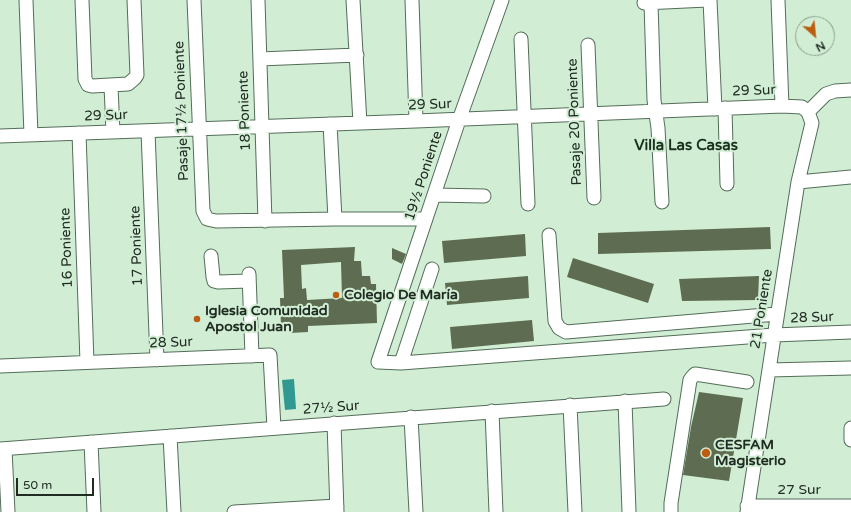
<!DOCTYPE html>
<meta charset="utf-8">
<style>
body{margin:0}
#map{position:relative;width:851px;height:512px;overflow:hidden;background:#d1eed5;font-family:"Varela Round",sans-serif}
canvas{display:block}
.north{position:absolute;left:795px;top:16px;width:40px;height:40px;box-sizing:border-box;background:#d1eed5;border:1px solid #8aa08d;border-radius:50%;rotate:153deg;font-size:11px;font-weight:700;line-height:16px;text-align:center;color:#202b22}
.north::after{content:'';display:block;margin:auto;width:14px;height:18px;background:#bc5e12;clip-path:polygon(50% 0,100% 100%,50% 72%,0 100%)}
.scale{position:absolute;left:16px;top:478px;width:78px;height:18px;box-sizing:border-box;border:2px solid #202b22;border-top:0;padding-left:5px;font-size:12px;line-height:14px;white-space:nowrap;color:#202b22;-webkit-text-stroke:3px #d1eed5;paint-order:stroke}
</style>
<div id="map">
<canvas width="851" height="512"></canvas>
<div class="north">N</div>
<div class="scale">50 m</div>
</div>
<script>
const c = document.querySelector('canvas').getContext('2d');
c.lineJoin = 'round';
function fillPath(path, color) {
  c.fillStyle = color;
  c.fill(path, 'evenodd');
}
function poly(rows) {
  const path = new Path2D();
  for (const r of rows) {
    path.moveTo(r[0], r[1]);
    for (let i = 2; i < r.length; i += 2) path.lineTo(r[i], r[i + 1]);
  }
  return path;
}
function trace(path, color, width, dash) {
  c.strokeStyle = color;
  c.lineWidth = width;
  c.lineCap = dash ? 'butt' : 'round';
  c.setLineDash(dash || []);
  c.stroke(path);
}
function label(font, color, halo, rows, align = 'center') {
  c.font = font + ' "Varela Round",sans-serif';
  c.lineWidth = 4;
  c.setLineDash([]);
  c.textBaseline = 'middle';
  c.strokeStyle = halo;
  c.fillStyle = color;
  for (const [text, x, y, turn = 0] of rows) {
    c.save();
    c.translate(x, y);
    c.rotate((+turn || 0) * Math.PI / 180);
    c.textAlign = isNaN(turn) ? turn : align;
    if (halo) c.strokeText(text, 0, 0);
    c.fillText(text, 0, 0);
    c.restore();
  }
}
fillPath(poly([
 [294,379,296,409,285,410,282,380]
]), '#329992');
fillPath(poly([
 [770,227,771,249,598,254,598,233],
 [525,234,526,256,444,263,442,241],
 [355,247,354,261,361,261,362,276,370,276,371,284,376,284,377,323,308,326,308,332,290,333,290,328,281,328,280,298,284,298,282,250],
 [341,262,342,298,307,300,306,288,302,289,301,265],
 [392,248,406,254,402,264,392,259],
 [573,258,654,284,648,303,567,277],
 [528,276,529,298,447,305,445,283],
 [759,276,758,300,682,301,679,279],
 [532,320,534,341,452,349,450,327],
 [699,392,743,398,729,481,683,475,691,427]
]), '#5e6c51');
const minor = poly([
 [26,0,31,135],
 [82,0,85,79,88,85,92,86,128,84,135,78,137,75,134,0],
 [194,0,203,211,207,219,216,221,335,219,426,219],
 [258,0,265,221],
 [353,0,360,123],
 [412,0,416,121],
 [502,0,459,120,378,362,401,363,774,335,851,332],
 [710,0,715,109],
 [778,0,782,106],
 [644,3,707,0],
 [651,3,654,100,658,128,662,202],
 [521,39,528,204],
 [588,45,594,198],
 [260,59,357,55],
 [111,86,113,132],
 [725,108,727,184],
 [808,112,826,94,835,91,851,90],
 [330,124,335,219],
 [148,131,157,360],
 [79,133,87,362],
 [0,136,416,121,782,106,802,107,808,112,812,123,798,182,747,512],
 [798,182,851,177],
 [434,195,484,196],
 [549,235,555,321,559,328,566,332,777,314],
 [211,256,213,277,214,281,218,282,249,281],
 [249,274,252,356],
 [401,363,432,269],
 [0,366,270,355,274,428],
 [769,370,851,368],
 [625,401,629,512],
 [570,405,575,512],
 [492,411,496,512],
 [411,417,416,512],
 [334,423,337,512],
 [851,428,851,440],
 [170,436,174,512],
 [91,442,94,512],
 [0,449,664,399],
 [5,449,8,512],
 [747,506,851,506],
 [234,512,337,506],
 [671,512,671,503,690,380,693,376,695,374,747,382]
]);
trace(minor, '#546d58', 15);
trace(minor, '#fff', 13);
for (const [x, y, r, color] of [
 [336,295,4,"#bc5e12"],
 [197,319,4,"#bc5e12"],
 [706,453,5,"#bc5e12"]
]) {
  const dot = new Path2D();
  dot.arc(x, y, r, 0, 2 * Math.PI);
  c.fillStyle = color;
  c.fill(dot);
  trace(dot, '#d1eed5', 1.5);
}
label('14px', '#202b22', '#d1eed5', [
 ["29 Sur",754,91,-2],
 ["29 Sur",430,105,-2],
 ["Pasaje 17½ Poniente",182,111,-92],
 ["18 Poniente",245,111,-92],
 ["29 Sur",106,116,-2],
 ["Pasaje 20 Poniente",575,122,-92],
 ["19½ Poniente",424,176,-72],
 ["17 Poniente",137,246,-92],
 ["16 Poniente",67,248,-92],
 ["21 Poniente",762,309,-81],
 ["28 Sur",812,318,-2],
 ["28 Sur",171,343,-2],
 ["27½ Sur",331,408,-4],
 ["27 Sur",799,490]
]);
label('bold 14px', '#202b22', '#d1eed5', [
 ["Colegio De María",344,295],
 ["Iglesia Comunidad",205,311],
 ["Apostol Juan",205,327],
 ["CESFAM",715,445],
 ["Magisterio",715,461]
], 'left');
label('bold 15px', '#19301e', '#d1eed5', [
 ["Villa Las Casas",686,146]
]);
</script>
